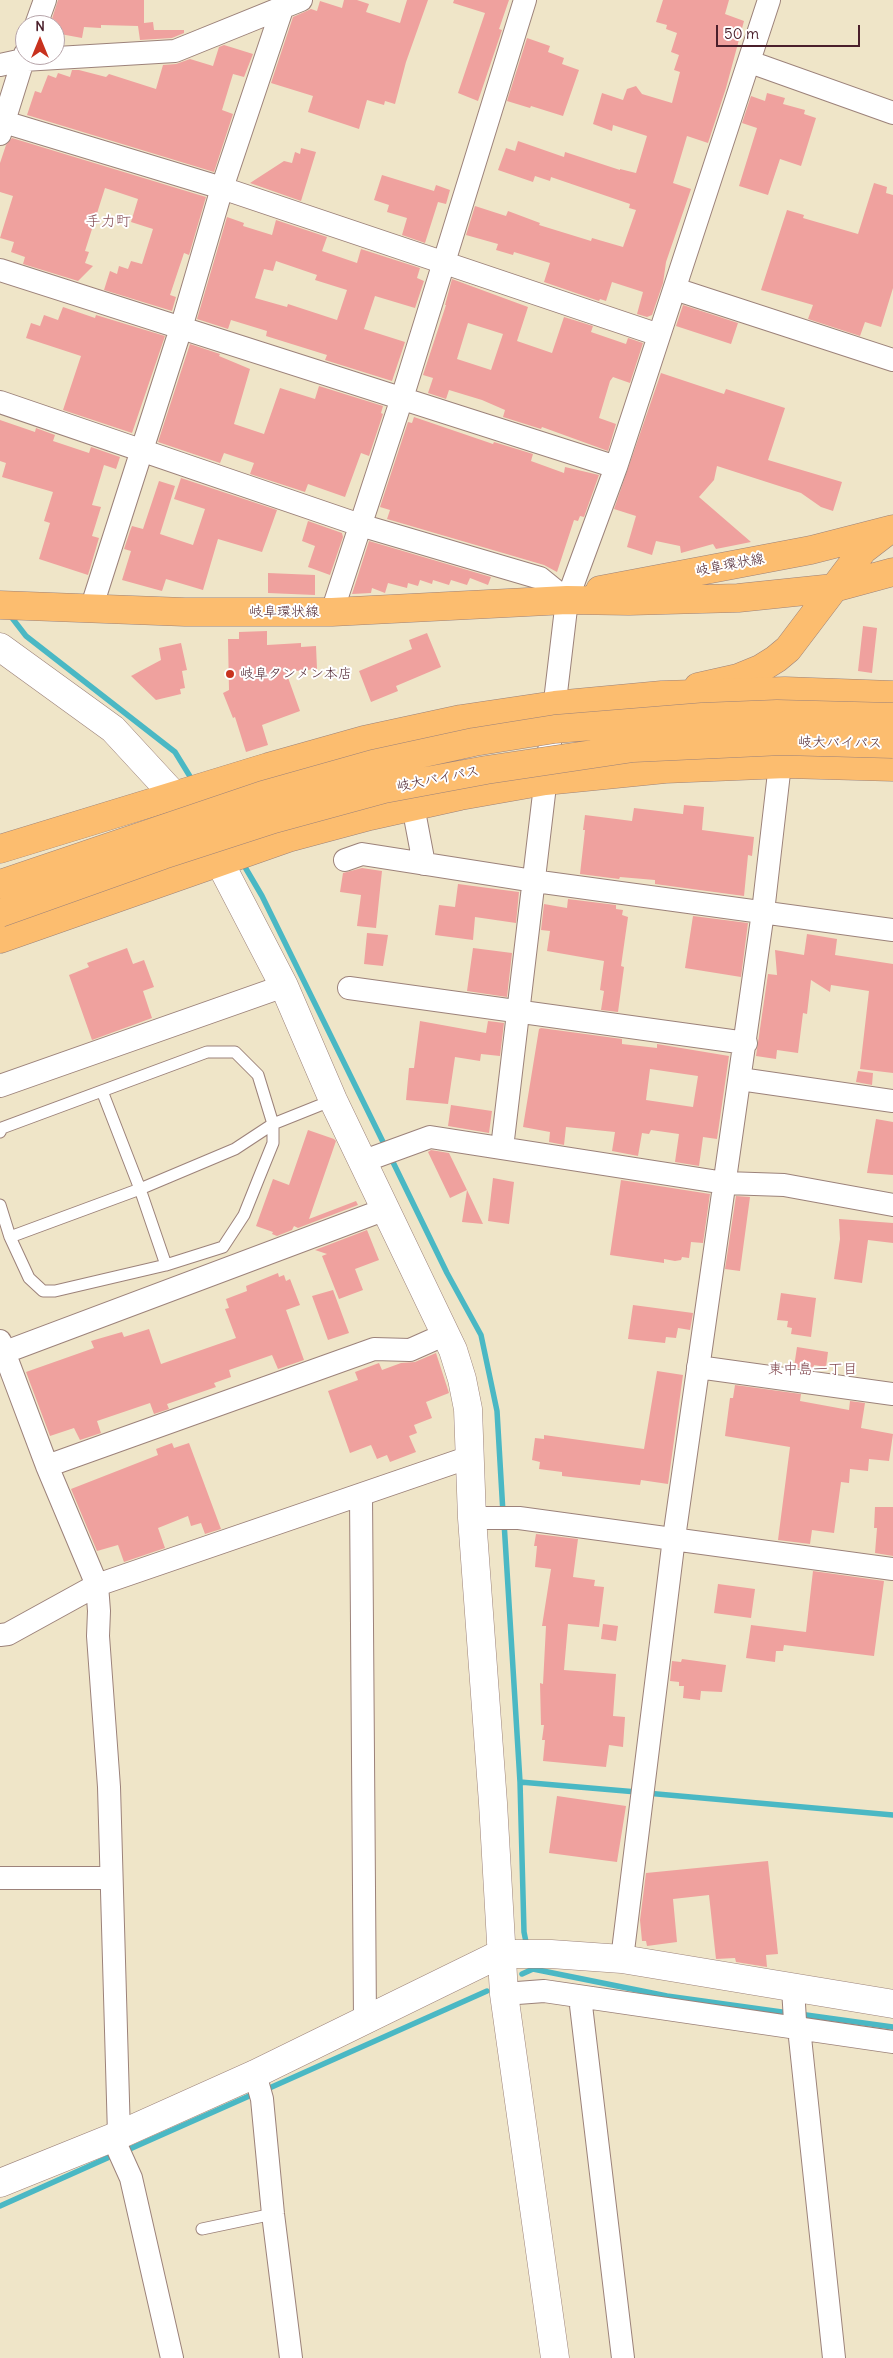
<!DOCTYPE html>
<meta charset="utf-8">
<style>
body{margin:0}
#map{position:relative;width:893px;height:2358px;overflow:hidden;background:#efe5c8;font-family:Delius,sans-serif}
canvas{display:block}
.north{position:absolute;left:15px;top:15px;width:50px;height:50px;box-sizing:border-box;background:#fff;border:1px solid #b7a5aa;border-radius:50%;rotate:0deg;font-size:14px;font-weight:700;line-height:20px;text-align:center;color:#4a1f2b}
.north::after{content:'';display:block;margin:auto;width:18px;height:22px;background:#c8321e;clip-path:polygon(50% 0,100% 100%,50% 72%,0 100%)}
.scale{position:absolute;left:716px;top:25px;width:144px;height:22px;box-sizing:border-box;border:2px solid #4a1f2b;border-top:0;padding-left:6px;font-size:15px;line-height:18px;white-space:nowrap;color:#4a1f2b;-webkit-text-stroke:4px #fff;paint-order:stroke}
</style>
<div id="map">
<canvas width="893" height="2358"></canvas>
<div class="north">N</div>
<div class="scale">50 m</div>
</div>
<script>
const c = document.querySelector('canvas').getContext('2d');
c.lineJoin = 'round';
function poly(rows) {
  const path = new Path2D();
  for (const r of rows) {
    path.moveTo(r[0], r[1]);
    for (let i = 2; i < r.length; i += 2) path.lineTo(r[i], r[i + 1]);
  }
  return path;
}
function trace(path, color, width, dash) {
  c.strokeStyle = color;
  c.lineWidth = width;
  c.lineCap = dash ? 'butt' : 'round';
  c.setLineDash(dash || []);
  c.stroke(path);
}
function fillPath(path, color) {
  c.fillStyle = color;
  c.fill(path, 'evenodd');
}
function label(font, color, halo, rows, align = 'center') {
  c.font = font + ' Delius,"Klee One",sans-serif';
  c.lineWidth = 4;
  c.setLineDash([]);
  c.textBaseline = 'middle';
  c.strokeStyle = halo;
  c.fillStyle = color;
  for (const [text, x, y, turn = 0] of rows) {
    c.save();
    c.translate(x, y);
    c.rotate((+turn || 0) * Math.PI / 180);
    c.textAlign = isNaN(turn) ? turn : align;
    if (halo) c.strokeText(text, 0, 0);
    c.fillText(text, 0, 0);
    c.restore();
  }
}
trace(poly([
 [9,614,26,636,175,752,194,783],
 [242,862,262,896,386,1148],
 [390,1156,447,1273,481,1335,497,1411,503,1513],
 [504,1522,520,1782,524,1932,527,1947],
 [520,1782,637,1792],
 [646,1793,893,1815],
 [522,1974,533,1969,667,1996,789,2013],
 [799,2014,893,2027],
 [265,2090,487,1991],
 [123,2152,256,2093],
 [0,2206,114,2155]
]), '#4ab8c4', 5.5);
fillPath(poly([
 [58,0,144,0,144,23,153,22,154,30,184,30,184,33,172,38,140,40,138,26,101,25,101,28,84,27,82,38,55,33,55,25,50,25],
 [344,0,357,0,369,4,366,12,400,23,407,0,428,0,406,62,395,104,385,101,384,105,367,100,359,129,308,112,313,96,271,83,293,17,311,9,317,11,320,1,342,8],
 [454,0,509,0,499,29,502,30,478,101,458,93,485,13,453,3],
 [663,0,729,0,725,14,744,21,726,88,708,143,687,136,673,183,691,189,666,262,663,283,652,315,647,317,637,314,643,292,612,282,606,301,600,299,599,301,544,282,550,263,514,252,513,255,496,250,498,244,466,235,475,206,506,216,508,211,540,223,539,225,591,241,592,238,623,247,636,210,629,208,630,204,551,177,550,181,535,176,533,182,498,170,506,148,515,151,518,141,564,157,565,152,620,170,620,169,636,173,647,136,613,125,612,131,593,124,602,93,623,100,627,89,636,86,642,94,672,103,680,72,674,70,679,55,671,52,677,33,666,29,667,25,656,22],
 [527,38,550,46,548,52,564,58,562,64,579,70,563,116,531,106,530,108,507,101],
 [224,45,253,54,244,77,233,74,222,110,233,114,214,172,27,115,35,91,41,93,48,75,56,78,58,73,70,77,72,70,79,70,106,77,109,74,156,89,163,65,176,64,190,59,213,66,219,47],
 [767,93,785,98,783,104,805,110,804,114,816,118,801,166,780,159,768,195,739,186,757,128,742,123,751,96,765,101],
 [12,138,206,197,189,255,184,253,170,295,176,297,172,311,104,290,110,271,117,274,119,266,128,269,131,261,142,264,153,229,131,222,138,199,105,188,85,251,89,252,85,263,93,266,78,281,23,264,25,257,11,252,14,242,0,238,13,196,0,192,0,163,6,145],
 [301,148,316,152,301,201,250,183,284,161,292,163,295,152,300,154],
 [382,175,434,191,436,185,450,190,446,204,438,202,425,243,402,235,407,218,387,212,389,205,374,200],
 [874,183,887,187,886,193,893,195,893,288,881,327,865,322,860,336,808,319,813,305,761,290,787,210,804,215,803,218,858,234],
 [227,217,244,223,243,226,272,235,276,220,327,237,322,251,357,263,361,249,420,268,417,278,424,281,415,308,375,296,364,329,405,342,392,381,325,360,327,355,266,336,267,331,231,320,228,329,197,319],
 [276,261,317,275,315,280,347,290,337,320,288,304,287,307,255,298,264,269,273,271],
 [452,279,528,307,517,341,552,353,564,317,593,326,591,332,626,344,628,338,643,343,630,383,613,377,610,381,599,418,616,424,608,451,542,427,541,429,503,417,505,410,482,400,449,390,446,399,428,393,433,378,423,375,446,305,445,305],
 [468,323,503,334,491,370,457,359],
 [683,305,738,323,731,344,676,326],
 [63,307,95,318,96,315,165,336,132,433,63,410,81,356,26,338,31,323,40,326,44,315,58,320],
 [190,344,220,354,219,356,250,369,234,424,264,434,280,388,315,399,319,386,383,406,381,413,383,414,369,456,361,453,345,497,308,484,305,492,250,474,254,463,224,453,220,463,158,442],
 [661,373,724,394,726,389,785,408,768,460,842,482,833,511,821,507,801,493,717,466,714,480,699,497,751,542,716,549,713,544,681,553,680,546,656,541,652,555,627,547,636,516,614,509],
 [414,417,493,444,494,442,533,454,531,461,564,473,565,467,599,475,584,517,580,516,578,521,574,520,557,572,544,565,387,519,390,510,380,507,408,422,412,423],
 [0,420,35,432,36,428,55,435,53,441,89,453,91,447,120,457,116,469,104,465,92,505,101,507,92,536,99,538,88,575,39,559,50,523,44,521,53,492,2,477,6,463,0,461],
 [181,478,277,510,262,552,218,539,203,590,166,579,162,591,122,580,131,551,124,549,130,531,132,526,143,529,159,481,175,486,160,534,193,545,205,509,174,499],
 [308,521,342,533,343,537,330,575,308,567,315,546,302,541],
 [369,541,491,577,488,585,470,578,467,585,451,580,449,585,433,580,432,584,420,580,418,586,408,583,407,588,388,583,385,593,372,588,371,593,352,594],
 [268,573,315,575,315,595,268,593],
 [863,626,877,628,872,673,858,671],
 [267,631,267,645,301,643,301,647,316,646,317,669,286,672,300,711,262,725,268,745,246,752,235,717,233,718,223,693,229,690,228,639,239,639,239,632],
 [427,633,441,667,396,686,398,691,371,702,359,671,412,649,409,640],
 [181,643,187,670,182,671,185,688,180,689,181,694,156,700,131,676,161,660,159,648],
 [684,805,704,807,702,830,754,837,752,856,748,855,744,896,655,884,655,880,620,877,619,879,580,874,585,830,583,830,585,815,632,821,634,808,683,814],
 [362,868,382,871,376,928,357,926,361,895,340,892,343,873],
 [458,884,519,892,516,923,475,917,473,940,435,935,439,905,455,907],
 [568,899,616,905,616,909,623,910,622,915,628,917,621,966,624,967,618,1012,601,1010,604,991,600,990,604,961,547,951,550,931,541,930,544,904,567,908],
 [693,916,748,923,741,977,685,968],
 [367,933,388,935,383,966,364,964],
 [807,934,837,939,835,955,893,964,893,1073,860,1069,869,991,831,985,830,992,811,980,807,1014,803,1013,798,1053,777,1050,776,1059,756,1056,768,974,777,975,775,950,804,955],
 [127,948,133,964,144,960,154,987,143,991,152,1018,92,1040,69,975,89,967,87,963],
 [473,948,512,953,507,997,467,991],
 [420,1021,486,1033,488,1021,504,1023,500,1056,481,1054,480,1061,455,1057,448,1104,406,1100,409,1068,414,1068],
 [541,1028,622,1039,622,1044,657,1048,657,1044,729,1056,717,1139,703,1137,699,1166,675,1162,679,1134,651,1130,649,1134,642,1133,638,1156,612,1151,615,1132,566,1127,564,1145,549,1142,550,1132,523,1127,539,1029],
 [650,1069,698,1076,693,1107,646,1100],
 [858,1071,873,1073,872,1085,856,1082],
 [451,1105,492,1111,489,1133,448,1126],
 [876,1119,893,1122,893,1175,867,1173],
 [308,1130,334,1139,336,1141,309,1219,356,1201,358,1205,298,1228,294,1226,292,1230,277,1236,272,1234,273,1232,256,1226,273,1179,289,1185],
 [431,1150,449,1153,467,1190,483,1224,462,1222,467,1190,450,1198,428,1152],
 [493,1178,514,1182,509,1224,488,1221],
 [621,1180,710,1194,703,1243,691,1242,689,1258,682,1257,681,1260,675,1261,664,1259,664,1263,610,1255],
 [736,1196,750,1197,740,1271,725,1269],
 [839,1219,893,1223,893,1243,868,1240,862,1283,834,1279,840,1239],
 [367,1230,379,1260,355,1269,363,1290,339,1299,322,1256,327,1254,315,1250],
 [278,1273,279,1277,284,1275,286,1281,290,1279,300,1305,286,1310,304,1360,278,1369,272,1355,229,1370,231,1377,214,1383,216,1387,167,1404,169,1409,154,1414,150,1403,97,1421,101,1433,80,1440,74,1428,50,1436,26,1372,94,1348,91,1341,122,1332,124,1337,149,1329,161,1364,236,1338,225,1309,229,1308,226,1299,247,1291,246,1286],
 [333,1290,349,1333,328,1340,312,1296],
 [781,1293,816,1298,811,1337,791,1334,792,1328,787,1327,788,1321,777,1320],
 [633,1305,693,1313,690,1330,678,1328,676,1338,666,1337,665,1343,628,1339],
 [797,1347,828,1352,826,1367,814,1365,813,1370,794,1367],
 [436,1353,449,1393,426,1402,432,1418,414,1425,417,1433,409,1436,416,1452,390,1462,387,1455,377,1459,371,1445,350,1453,328,1391,358,1380,355,1372,379,1363,382,1370,401,1363,415,1362],
 [657,1371,683,1375,668,1484,641,1480,640,1485,562,1476,562,1472,539,1469,540,1462,532,1460,535,1438,544,1439,544,1435,644,1449],
 [735,1385,801,1394,800,1401,849,1410,850,1401,865,1403,861,1428,893,1434,889,1461,869,1459,868,1471,850,1469,849,1483,841,1482,834,1533,812,1530,810,1544,778,1540,790,1447,725,1436,730,1398,733,1398],
 [172,1443,174,1448,189,1443,221,1529,205,1534,201,1523,191,1526,188,1516,158,1528,165,1548,124,1562,118,1545,97,1551,71,1489,158,1455,156,1449],
 [875,1507,893,1507,893,1556,875,1553,877,1528,874,1528],
 [536,1534,578,1539,573,1577,595,1580,594,1586,604,1587,599,1627,568,1624,564,1670,616,1674,613,1716,625,1717,623,1747,609,1745,606,1767,543,1761,545,1740,542,1740,544,1725,541,1725,540,1683,543,1684,546,1626,542,1626,551,1569,535,1567,537,1546,534,1546],
 [813,1571,884,1581,874,1656,784,1645,783,1651,776,1651,775,1662,746,1658,751,1625,806,1632],
 [718,1584,755,1589,751,1618,714,1613],
 [603,1624,618,1626,616,1641,601,1639],
 [682,1659,726,1665,722,1692,701,1691,700,1700,683,1698,684,1686,679,1686,679,1682,670,1681,672,1661,681,1662],
 [557,1796,626,1806,617,1862,549,1853],
 [768,1861,778,1954,766,1955,767,1967,736,1962,735,1958,716,1959,709,1895,673,1899,677,1942,647,1946,646,1941,642,1941,640,1920,646,1873]
]), '#efa19e');
const service = poly([
 [102,1091,140,1189,166,1265],
 [0,1132,2,1128,207,1052,235,1052,258,1075,273,1124,273,1143,258,1180,244,1215,223,1247,166,1265,55,1291,43,1291,29,1278,10,1237,0,1205],
 [10,1237,140,1189,235,1149,273,1124,333,1100],
 [202,2229,273,2214]
]);
const minor = poly([
 [36,25,45,0],
 [750,62,893,113],
 [0,65,23,60,175,51,301,0],
 [4,122,222,188,659,335],
 [0,134,25,54],
 [0,270,616,467],
 [675,289,893,360],
 [0,402,360,525,540,578,567,600],
 [91,609,181,328,222,188,283,6],
 [332,612,402,398,525,0],
 [413,806,424,864],
 [345,860,362,854,534,881,893,930],
 [349,988,746,1043],
 [740,1079,893,1101],
 [0,1086,284,986],
 [502,1148,567,600,616,467,769,0],
 [364,1161,430,1137,725,1183,784,1185,893,1205],
 [0,1341,47,1466,97,1585,99,1611,98,1636,109,1787,119,2135],
 [0,1354,386,1209],
 [698,1367,893,1394],
 [47,1466,374,1349,410,1350,446,1334],
 [361,1495,365,2020],
 [472,1518,519,1518,893,1569],
 [0,1635,8,1634,97,1585,470,1457],
 [0,1878,111,1878],
 [622,1959,674,1538,763,912,780,764],
 [793,1988,795,2021,799,2028,834,2358],
 [504,1994,544,1991,893,2042],
 [580,1997,623,2358],
 [255,2074,262,2099,273,2214,291,2358],
 [113,2138,131,2178,172,2358]
]);
const tertiary = poly([
 [0,647,113,729,172,793,219,861,284,986,333,1100,453,1350,462,1379,468,1409,472,1518,493,1803,504,1994,555,2358],
 [0,2183,119,2135,255,2074,500,1954,551,1954,622,1959,893,2004]
]);
const primary = poly([
 [600,590,811,550,893,529],
 [0,605,185,612,332,612,567,600,629,601,738,598,834,588,893,572],
 [698,687,738,678,760,669,776,659,788,649,863,550,885,533]
]);
const trunk = poly([
 [0,849,268,767,364,740,461,719,555,705,662,695,785,691,893,695],
 [0,939,288,838,370,816,460,796,545,781,665,769,786,764,893,767]
]);
trace(service, '#9c827a', 13);
trace(minor, '#9c827a', 24);
trace(tertiary, '#9c827a', 29);
trace(primary, '#9c827a', 29);
trace(trunk, '#9c827a', 29);
trace(service, '#fff', 11);
trace(minor, '#fff', 22);
trace(tertiary, '#fff', 28);
trace(primary, '#fcbd6f', 28);
trace(trunk, '#fcbd6f', 28);
const trunkBridge = poly([
 [0,884,263,795,373,764,474,742,555,729,702,717,777,714,893,717],
 [0,913,163,855,274,819,384,789,486,770,633,748,782,741,893,744]
]);
trace(trunkBridge, '#9c827a', 29, []);
trace(trunkBridge, '#fcbd6f', 28);
for (const [x, y, r, color] of [
 [230,674,5,"#c8321e"]
]) {
  const dot = new Path2D();
  dot.arc(x, y, r, 0, 2 * Math.PI);
  c.fillStyle = color;
  c.fill(dot);
  trace(dot, '#fff', 2);
}
label('14px', '#4a1f2b', '#fff', [
 ["岐阜環状線",730,565,-11],
 ["岐阜環状線",284,612],
 ["岐大バイパス",840,743,1],
 ["岐大バイパス",438,779,-11]
]);
label('14px', '#4a1f2b', '#fff', [
 ["岐阜タンメン本店",240,674]
], 'left');
label('15px', '#844c53', '#fff', [
 ["手力町",108,222],
 ["東中島一丁目",813,1370]
]);
</script>
